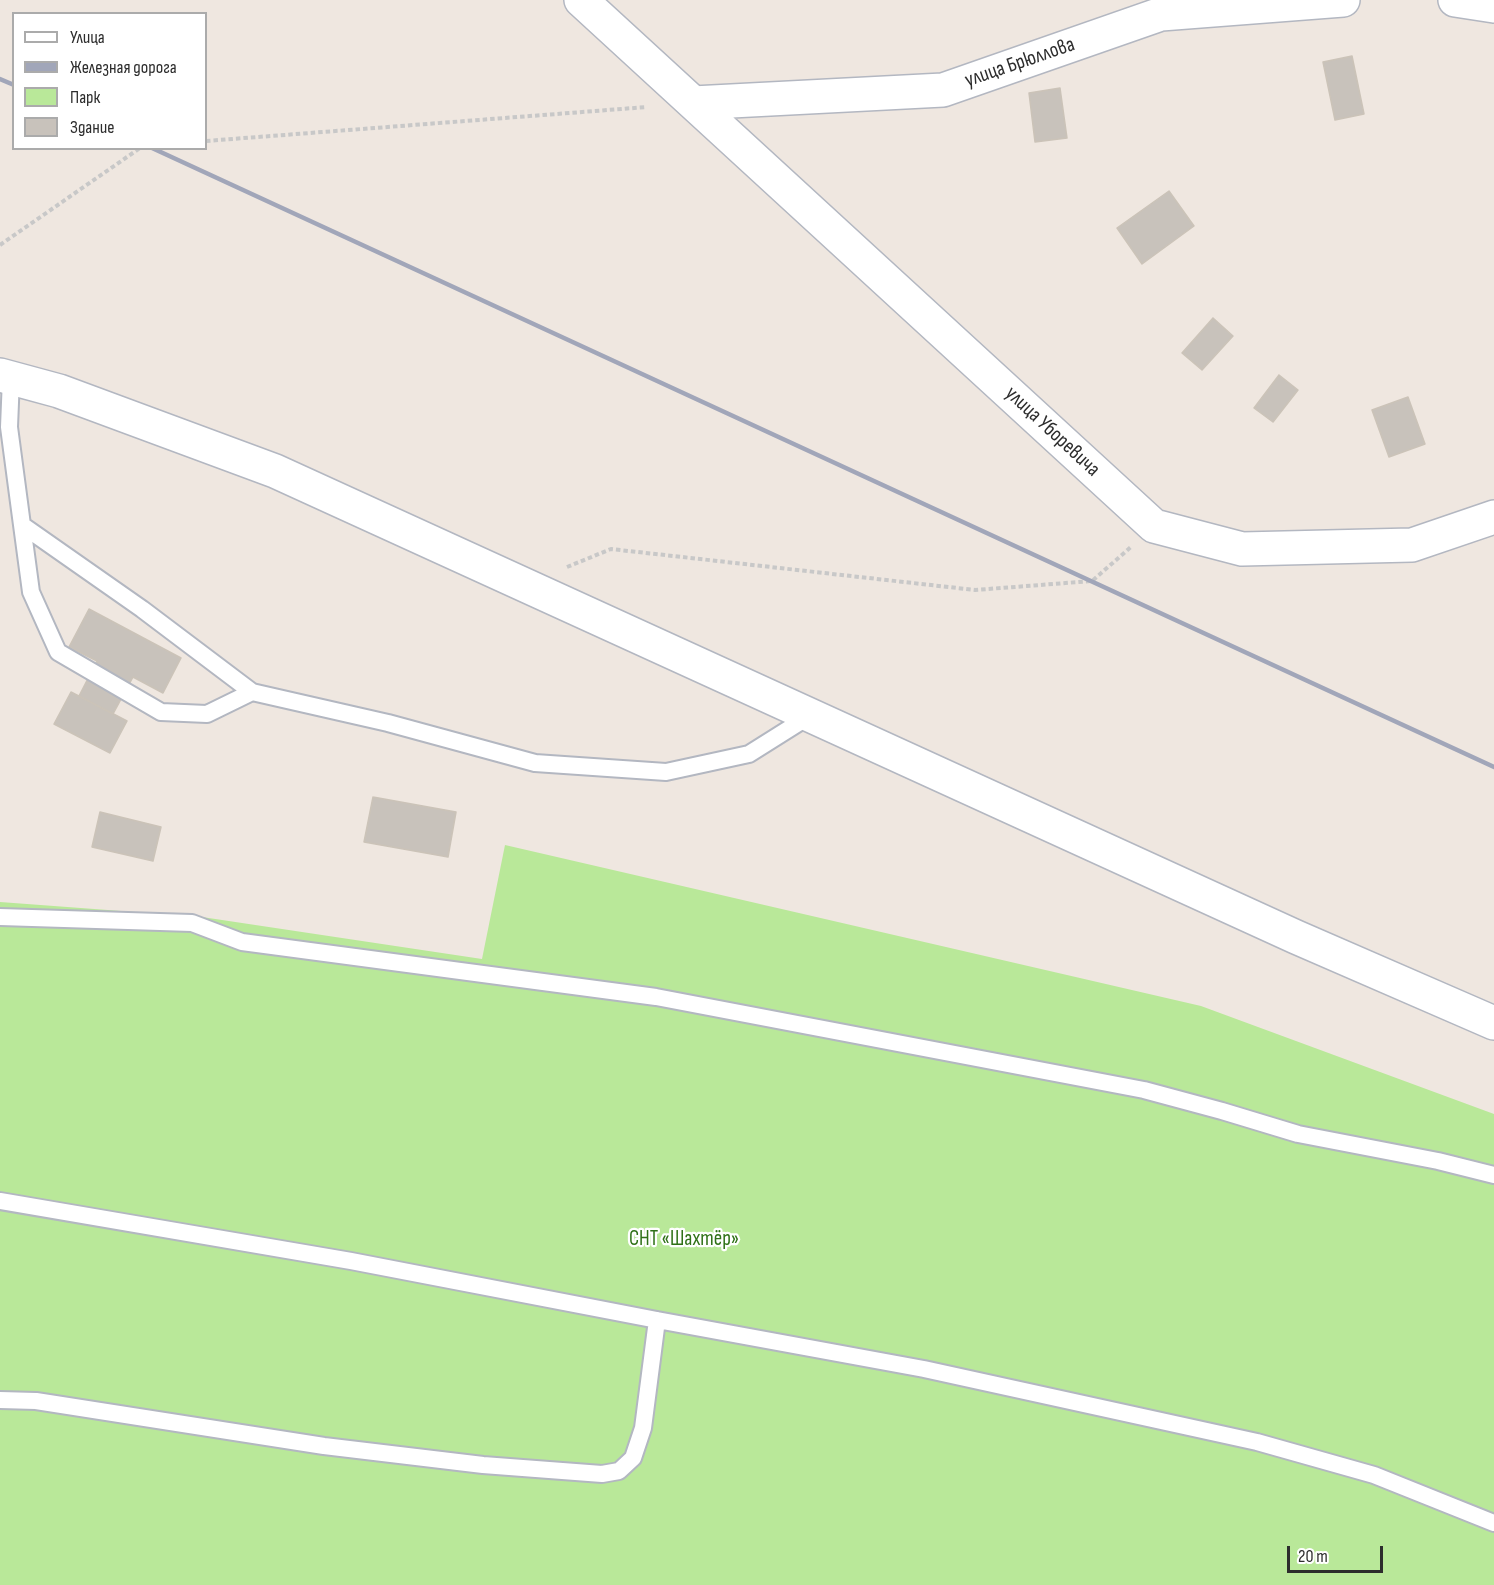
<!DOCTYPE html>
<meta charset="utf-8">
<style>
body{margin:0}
#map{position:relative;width:1494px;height:1585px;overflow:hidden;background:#efe7e0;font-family:"Sofia Sans Condensed",sans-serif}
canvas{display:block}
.legend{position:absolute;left:12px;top:12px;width:195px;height:138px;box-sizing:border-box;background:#fff;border:2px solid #ababab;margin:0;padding:8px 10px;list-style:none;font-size:18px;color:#2d2d2d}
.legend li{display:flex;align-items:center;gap:12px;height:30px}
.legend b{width:30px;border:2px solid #ababab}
.scale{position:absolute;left:1287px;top:1546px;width:96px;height:27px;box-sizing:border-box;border:3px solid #2d2d2d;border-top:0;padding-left:8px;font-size:18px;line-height:21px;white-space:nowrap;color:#2d2d2d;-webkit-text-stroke:4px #fff;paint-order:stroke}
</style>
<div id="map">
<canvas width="1494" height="1585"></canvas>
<ul class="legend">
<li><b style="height:8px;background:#fff"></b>Улица</li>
<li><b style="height:8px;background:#a1a6b9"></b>Железная дорога</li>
<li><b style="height:16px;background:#b9e899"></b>Парк</li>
<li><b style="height:16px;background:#c8c2bb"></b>Здание</li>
</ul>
<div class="scale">20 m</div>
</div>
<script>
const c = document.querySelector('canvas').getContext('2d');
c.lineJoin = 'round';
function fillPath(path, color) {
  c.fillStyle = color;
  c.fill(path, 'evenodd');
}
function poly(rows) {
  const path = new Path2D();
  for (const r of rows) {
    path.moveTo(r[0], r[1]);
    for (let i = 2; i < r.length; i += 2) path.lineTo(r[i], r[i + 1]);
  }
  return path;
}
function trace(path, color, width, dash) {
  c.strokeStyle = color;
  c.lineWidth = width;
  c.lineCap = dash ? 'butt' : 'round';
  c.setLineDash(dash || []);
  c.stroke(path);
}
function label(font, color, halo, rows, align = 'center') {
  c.font = font + ' "Sofia Sans Condensed",sans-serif';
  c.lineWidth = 4.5;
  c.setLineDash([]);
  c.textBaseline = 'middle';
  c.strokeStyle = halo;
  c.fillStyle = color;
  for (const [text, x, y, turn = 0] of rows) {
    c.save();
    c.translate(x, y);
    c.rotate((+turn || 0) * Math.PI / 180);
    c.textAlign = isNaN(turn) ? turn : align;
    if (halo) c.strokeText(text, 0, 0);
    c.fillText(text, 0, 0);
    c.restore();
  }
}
fillPath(poly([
 [505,845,1201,1006,1494,1114,1494,1585,0,1585,0,902,202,917,482,959]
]), '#b9e899');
const building = poly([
 [1352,56,1364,114,1335,120,1323,62,1352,56],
 [1060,88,1067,138,1035,142,1029,93,1060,88],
 [1169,191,1194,226,1142,264,1117,228,1169,191],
 [1213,318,1233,336,1202,370,1182,353,1213,318],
 [1279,375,1298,390,1273,422,1254,408,1279,375],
 [1408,397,1425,444,1389,457,1372,410,1408,397],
 [89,609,181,658,163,693,133,677,113,714,79,696,97,661,69,647,89,609],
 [71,692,127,721,110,753,54,724,71,692],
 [373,797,456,812,448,857,364,842,373,797],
 [100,812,161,827,153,861,92,847,100,812]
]);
fillPath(building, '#c8c2bb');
trace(building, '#cbc3b8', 1.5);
const lane = poly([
 [11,378,9,427,22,525,142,609,252,692,388,723,535,763,666,772,749,754,811,715],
 [22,525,31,592,58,652,161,712,207,714,252,692],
 [0,917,192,923,242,942,656,997,1144,1090,1222,1111,1298,1134,1438,1161,1494,1175],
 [0,1201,351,1261,657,1320,924,1369,1257,1442,1374,1475,1494,1523],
 [0,1400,36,1401,324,1446,483,1465,602,1474,619,1471,633,1458,643,1428,657,1320]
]);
const street = poly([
 [581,0,1154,526,1242,549,1412,545,1494,517],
 [1455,0,1494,6],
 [693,103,943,90,1161,14,1343,0]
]);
const secondary = poly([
 [0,375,59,391,275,471,1296,937,1494,1023]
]);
trace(lane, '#b3b7c1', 20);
trace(street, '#b3b7c1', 36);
trace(secondary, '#b3b7c1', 36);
trace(poly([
 [206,141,647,107],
 [0,245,140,148],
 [567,567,611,549,975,590,1092,581,1131,547]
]), '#c8c8c8', 4, [4.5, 3]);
trace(lane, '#fff', 16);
trace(street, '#fff', 33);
trace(secondary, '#fff', 33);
trace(poly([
 [0,79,14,85],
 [152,148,1494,767]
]), '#a1a6b9', 4.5);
label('21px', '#2d2d2d', '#fff', [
 ["улица Брюллова",1020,63,-19],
 ["улица Уборевича",1052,432,43]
]);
label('21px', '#2f7117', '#fff', [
 ["СНТ «Шахтёр»",684,1240]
]);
</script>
